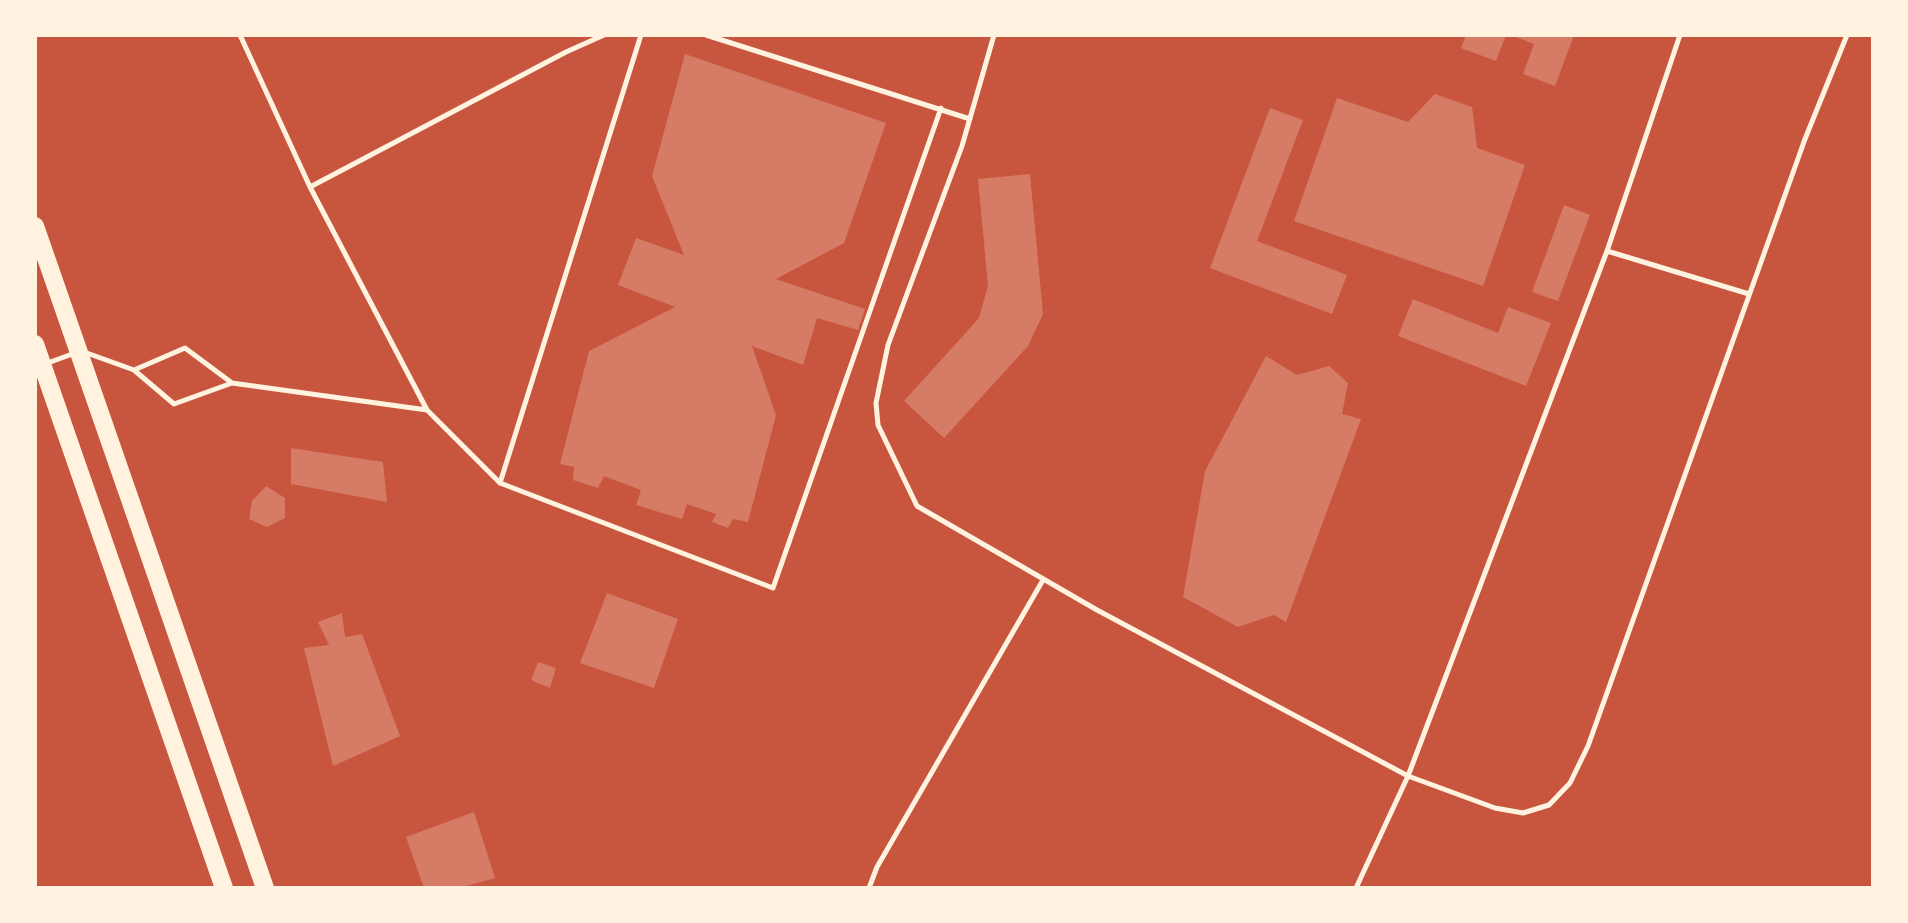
<!DOCTYPE html>
<style>
body{margin:0}
#map{position:relative;width:1908px;height:923px;overflow:hidden;background:#c8553d;font-family:Ubuntu,sans-serif}
canvas{display:block}
.frame{position:absolute;inset:0;border:37px solid #fff3e0;pointer-events:none}
</style>
<div id="map">
<canvas width="1908" height="923"></canvas>
<div class="frame"></div>
</div>
<script>
const c = document.querySelector('canvas').getContext('2d');
c.lineJoin = 'round';
function fillPath(path, color) {
  c.fillStyle = color;
  c.fill(path, 'evenodd');
}
function poly(rows) {
  const path = new Path2D();
  for (const r of rows) {
    path.moveTo(r[0], r[1]);
    for (let i = 2; i < r.length; i += 2) path.lineTo(r[i], r[i + 1]);
  }
  return path;
}
function trace(path, color, width, dash) {
  c.strokeStyle = color;
  c.lineWidth = width;
  c.lineCap = dash ? 'butt' : 'round';
  c.setLineDash(dash || []);
  c.stroke(path);
}
fillPath(poly([
 [1466,35,1506,35,1496,61,1461,48],
 [1511,35,1574,35,1555,86,1523,74,1534,44],
 [685,54,886,123,844,243,776,279,865,309,858,330,817,318,803,365,752,346,776,415,748,522,733,519,728,528,712,522,716,514,687,504,682,519,636,505,641,490,604,476,598,488,573,480,574,467,560,464,589,351,675,307,618,285,636,238,684,255,652,176],
 [1435,94,1472,107,1477,148,1525,165,1483,286,1294,221,1337,98,1408,122],
 [1270,108,1303,120,1257,241,1347,275,1332,314,1210,268],
 [1030,174,1043,314,1028,346,944,438,904,401,979,318,988,286,978,179],
 [1564,205,1590,215,1558,301,1532,292],
 [1413,299,1498,333,1508,307,1551,323,1526,386,1398,336],
 [1266,356,1297,375,1329,366,1348,383,1342,414,1361,419,1286,622,1274,615,1238,627,1183,597,1205,471],
 [291,448,383,462,387,502,291,484],
 [266,486,285,498,285,518,267,527,249,519,252,501],
 [607,593,678,619,654,688,580,663],
 [342,613,345,637,362,634,400,736,333,766,304,648,329,645,318,622],
 [538,662,556,668,550,688,531,680],
 [474,812,495,878,459,888,424,888,406,837]
]), '#d67c66');
trace(poly([
 [240,35,310,187,427,410,500,483,641,35],
 [706,35,970,119],
 [994,35,962,146,888,345,876,403,878,425,917,506,1097,610,1408,776,1495,808,1523,813,1549,805,1570,783,1588,746,1805,139,1847,35],
 [310,187,566,52,604,35],
 [1607,251,1749,294],
 [84,352,134,370,174,404,232,383,427,410],
 [45,364,75,353],
 [134,370,185,348,232,383],
 [500,483,773,588,941,108],
 [869,888,877,867,1043,580],
 [1356,888,1408,776,1607,251,1680,35]
]), '#fff3e0', 5);
trace(poly([
 [35,226,265,888],
 [35,344,224,888]
]), '#fff3e0', 18);
</script>
